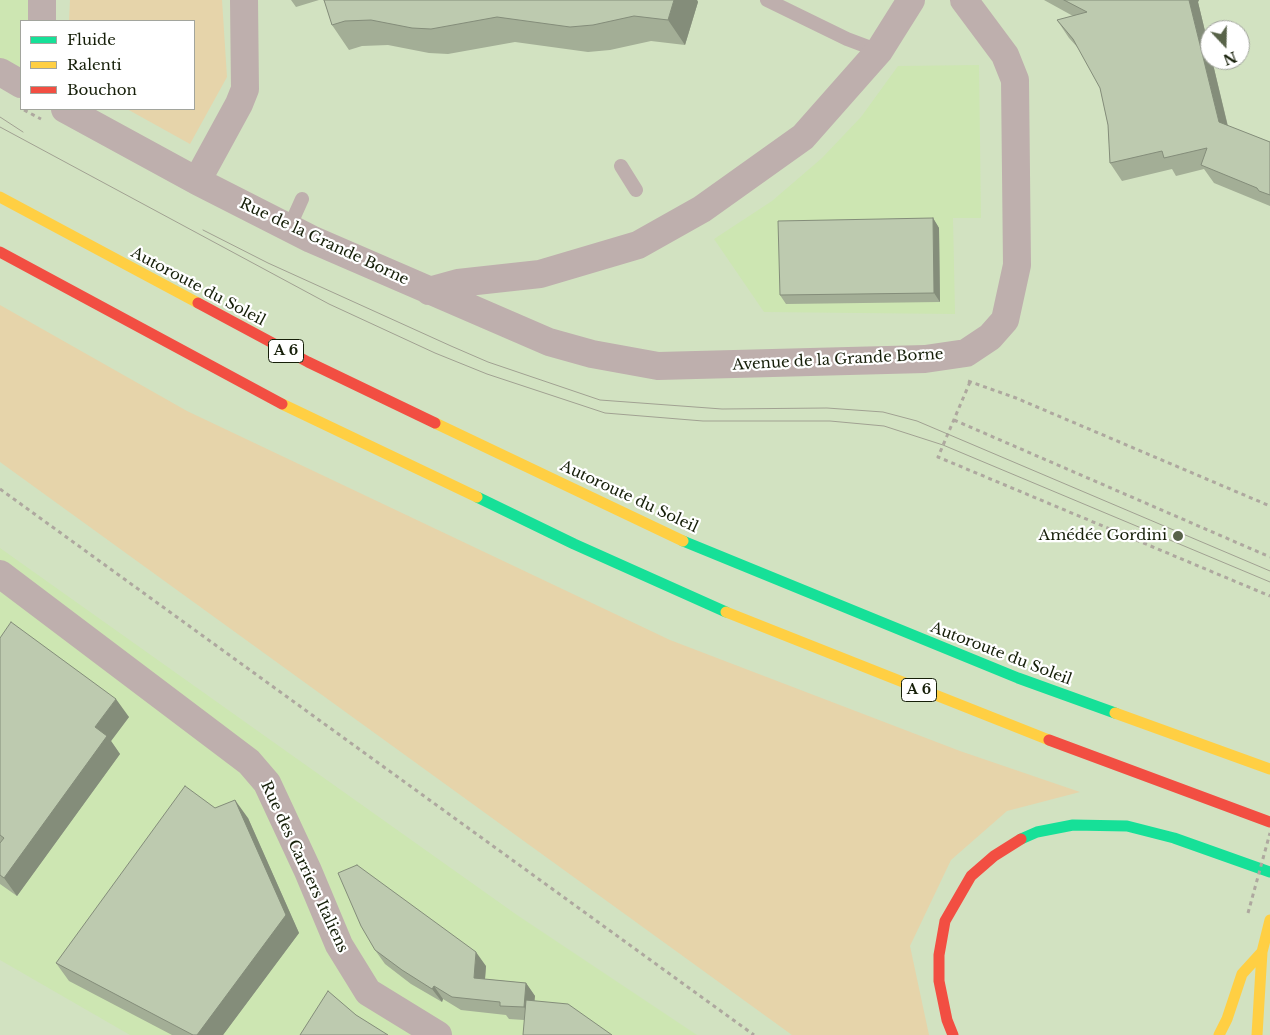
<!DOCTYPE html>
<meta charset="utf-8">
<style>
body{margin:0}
#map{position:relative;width:1270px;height:1035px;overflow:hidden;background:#d2e2c1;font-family:"Libre Baskerville",serif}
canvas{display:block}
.legend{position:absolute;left:20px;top:20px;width:175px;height:90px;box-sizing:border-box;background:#fff;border:1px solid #a2a59d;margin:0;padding:6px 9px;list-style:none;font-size:15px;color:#161f09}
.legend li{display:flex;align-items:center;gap:10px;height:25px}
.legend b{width:25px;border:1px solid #a2a59d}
.north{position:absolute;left:1200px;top:20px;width:50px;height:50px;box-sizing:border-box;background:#fff;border:1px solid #a2a59d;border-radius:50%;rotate:159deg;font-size:14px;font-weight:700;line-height:20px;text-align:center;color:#161f09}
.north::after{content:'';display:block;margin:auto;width:18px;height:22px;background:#586349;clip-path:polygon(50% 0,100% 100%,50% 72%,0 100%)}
</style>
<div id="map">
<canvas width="1270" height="1035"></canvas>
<ul class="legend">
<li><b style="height:6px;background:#16e098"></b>Fluide</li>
<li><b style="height:6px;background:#ffcf43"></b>Ralenti</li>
<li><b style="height:6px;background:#f24e42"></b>Bouchon</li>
</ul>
<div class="north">N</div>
</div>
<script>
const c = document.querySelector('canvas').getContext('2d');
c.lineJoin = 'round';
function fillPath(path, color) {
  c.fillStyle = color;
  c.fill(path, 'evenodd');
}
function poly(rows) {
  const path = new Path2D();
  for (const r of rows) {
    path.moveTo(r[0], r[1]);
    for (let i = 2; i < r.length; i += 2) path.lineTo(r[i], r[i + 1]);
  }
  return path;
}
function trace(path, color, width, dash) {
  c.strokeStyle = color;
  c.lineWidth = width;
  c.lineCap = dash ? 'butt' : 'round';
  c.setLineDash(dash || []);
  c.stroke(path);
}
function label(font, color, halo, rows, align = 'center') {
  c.font = font + ' "Libre Baskerville",serif';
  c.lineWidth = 4.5;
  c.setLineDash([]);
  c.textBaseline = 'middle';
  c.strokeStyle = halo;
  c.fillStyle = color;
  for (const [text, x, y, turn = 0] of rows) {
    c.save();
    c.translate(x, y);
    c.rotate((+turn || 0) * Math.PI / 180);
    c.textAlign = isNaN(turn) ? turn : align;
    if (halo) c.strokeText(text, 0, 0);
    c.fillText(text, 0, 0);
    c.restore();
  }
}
fillPath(poly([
 [0,0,32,0,31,21,21,21,21,78,0,68],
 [979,65,981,218,953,218,955,314,764,312,714,239,772,201,822,158,861,117,898,66],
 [0,548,517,915,697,1035,130,1035,0,960]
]), '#cde6b2');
fillPath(poly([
 [70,0,222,0,227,77,190,144,127,109,194,109,194,21,69,21],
 [0,305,187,411,670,640,960,751,1080,792,1007,811,951,860,910,946,929,1035,792,1035,0,462]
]), '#e6d4aa');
trace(poly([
 [24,110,41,119],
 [968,381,1016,398,1270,506],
 [970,382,938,457,1270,596],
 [954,420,1270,557],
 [0,489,754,1035]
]), '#aea89f', 3, [4, 4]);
trace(poly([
 [767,0,847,39,879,51],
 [621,166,636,190],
 [289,228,302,199]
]), '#beafad', 14);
trace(poly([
 [42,21,42,0],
 [0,72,21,84],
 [65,109,197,181,311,239,549,342,592,354,658,366,925,359,966,353,990,337,1005,320,1017,265,1015,80,1005,55,964,0],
 [197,181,239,104,245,89,244,0],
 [429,291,458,283,540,274,638,245,702,209,803,137,879,51,911,0],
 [0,574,249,762,267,783,308,871,339,945,368,992,438,1035]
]), '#beafad', 28);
trace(poly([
 [477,497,574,544,726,612],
 [683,541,1018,678,1115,713],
 [1021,839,1037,832,1073,825,1127,826,1174,838,1270,872]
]), '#16e098', 11);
trace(poly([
 [0,197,198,303],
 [282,404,477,497],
 [435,423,683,541],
 [726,612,1049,740],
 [1115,713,1270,769],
 [1219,1035,1227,1019,1242,974,1262,952],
 [1257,1035,1262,952,1270,920]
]), '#ffcf43', 11);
trace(poly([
 [0,252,282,404],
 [198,303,308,362,435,423],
 [1049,740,1270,822],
 [953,1035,947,1020,939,981,939,955,945,921,971,876,994,856,1021,839]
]), '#f24e42', 11);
trace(poly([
 [0,117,23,132],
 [0,127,329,304,435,353,487,374,605,413,703,421,830,421,884,426,943,445,1270,582],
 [203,230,268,263,451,346,488,362,600,400,722,409,827,408,883,412,917,421,1270,571]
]), '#a1a192', 1);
trace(poly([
 [1248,913,1270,833]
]), '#aea89f', 3, [4, 4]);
fillPath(poly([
 [291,0,319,0,296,7],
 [324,0,697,0,698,2,685,45,651,41,610,50,588,52,515,42,448,54,429,53,388,45,362,46,349,50,332,25],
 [1044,0,1199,0,1198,2,1228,126,1270,142,1270,206,1214,183,1204,169,1176,176,1172,169,1122,181,1110,163,1108,125,1100,88,1079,49,1069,38,1057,20,1073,16],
 [933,218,939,228,940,302,786,304,780,295],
 [0,638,129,717,111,741,120,754,17,896,0,884],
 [215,808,248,818,299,933,223,1035,172,1035,69,981,56,963],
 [375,950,486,966,485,979,526,983,535,996,524,1020,509,1019,506,1015,461,1010,443,999,442,1002,411,984,385,964]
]), '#a3ae96');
fillPath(poly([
 [674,0,697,0,698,2,685,45,668,20],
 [1189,0,1199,0,1198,2,1210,52,1210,60,1212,60,1231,140,1219,122],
 [933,218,939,228,940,302,934,293],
 [116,699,129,717,111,741,120,754,17,896,4,878,95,727],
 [235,800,248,818,299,933,223,1035,197,1035],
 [476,952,486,966,484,991,474,978],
 [526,983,535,996,533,1021,524,1007],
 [434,986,443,999,442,1002,432,989]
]), '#848d7a');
const building = poly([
 [324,0,674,0,668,20,634,16,593,25,570,27,497,17,431,29,412,28,371,20,345,21,332,25,324,0],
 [1064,0,1189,0,1219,122,1270,142,1270,195,1259,191,1257,188,1201,165,1207,148,1164,158,1162,151,1110,163,1108,125,1100,88,1073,39,1057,20,1087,12,1064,0],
 [933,218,934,293,780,295,778,221,933,218],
 [11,622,116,699,95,727,107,736,4,878,0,875,0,843,4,838,0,835,0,638,11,622],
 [185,786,215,808,235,800,286,915,197,1035,193,1035,56,963,185,786],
 [357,865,476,952,474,978,526,983,524,1007,500,1006,500,1002,452,997,434,986,432,989,402,970,375,950,361,926,338,873,357,865],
 [328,991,356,1015,388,1035,300,1035,328,991],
 [526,1000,568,1004,612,1035,523,1035,526,1000]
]);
fillPath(building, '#bdcaaf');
trace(building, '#848d7a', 1);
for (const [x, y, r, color] of [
 [1178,536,6,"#586349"]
]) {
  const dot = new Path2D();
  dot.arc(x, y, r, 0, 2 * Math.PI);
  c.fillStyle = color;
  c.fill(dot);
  trace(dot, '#fff', 2);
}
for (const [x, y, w] of [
 [286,351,35],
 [919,690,35]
]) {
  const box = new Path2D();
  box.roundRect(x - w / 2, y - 11.5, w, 23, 4);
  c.fillStyle = '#fff';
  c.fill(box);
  trace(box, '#161f09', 1);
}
label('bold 14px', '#161f09', null, [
 ["A 6",286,351],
 ["A 6",919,690]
]);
label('15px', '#161f09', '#fff', [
 ["Rue de la Grande Borne",324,242,25],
 ["Autoroute du Soleil",198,287,28],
 ["Avenue de la Grande Borne",838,360,-3],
 ["Autoroute du Soleil",629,497,25],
 ["Autoroute du Soleil",1001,654,21],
 ["Rue des Carriers Italiens",304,867,65]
]);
label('15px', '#161f09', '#fff', [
 ["Amédée Gordini",1167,536]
], 'right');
</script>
